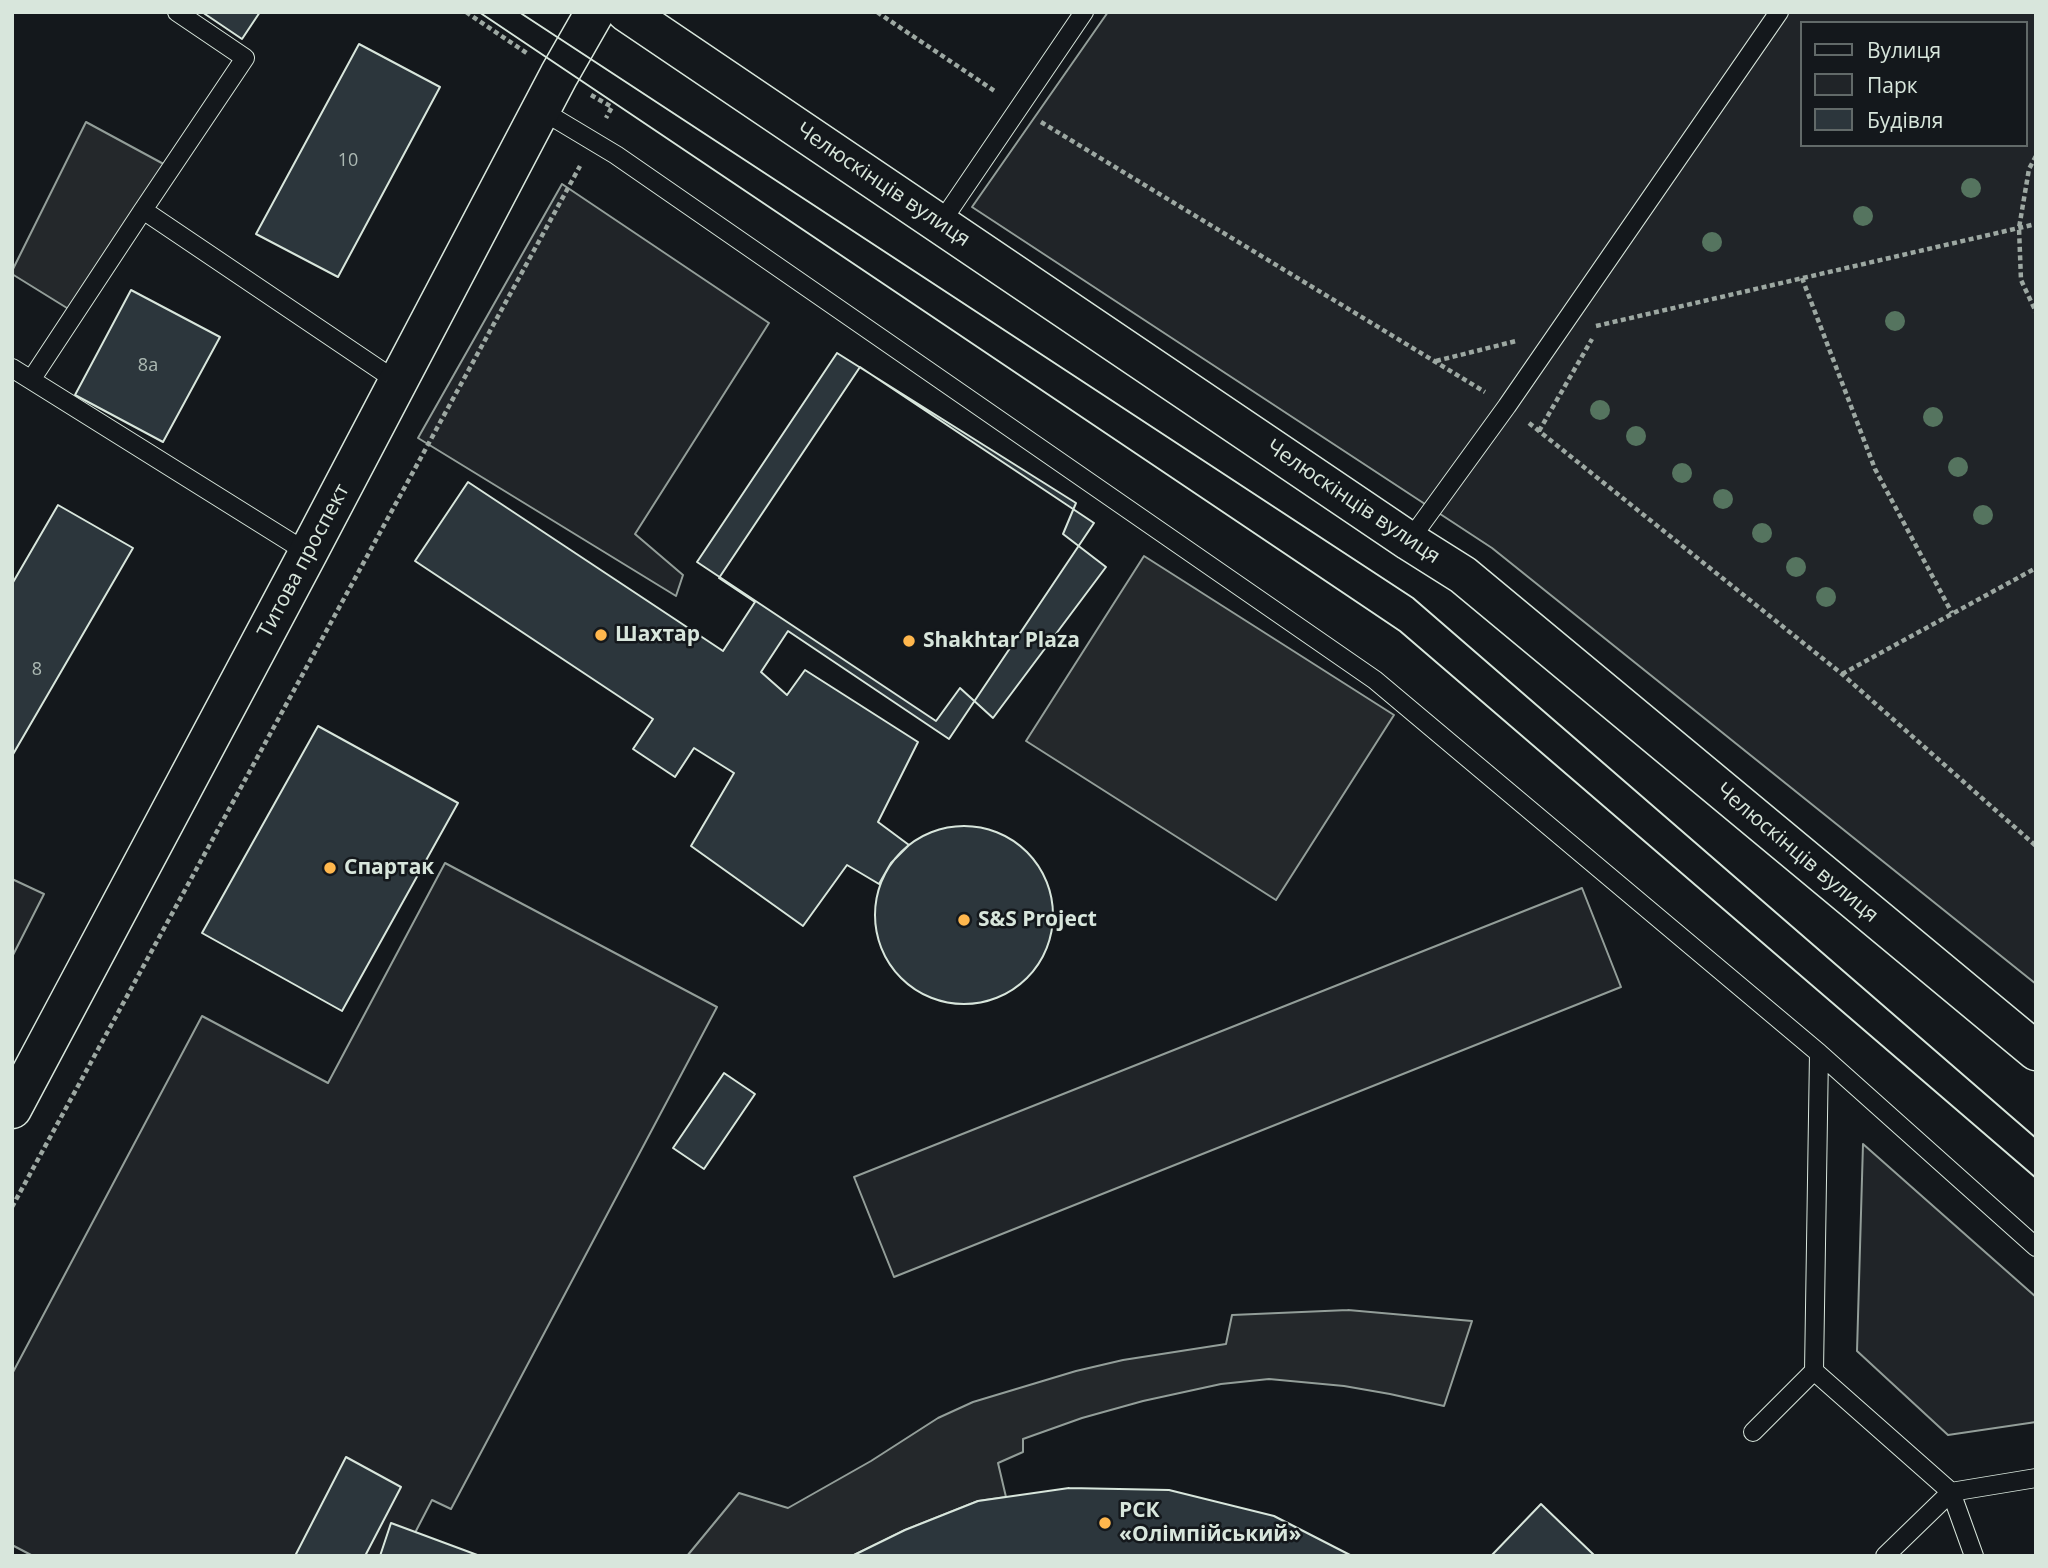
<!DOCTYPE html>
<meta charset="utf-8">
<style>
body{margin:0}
#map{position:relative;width:2048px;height:1568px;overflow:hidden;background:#14181c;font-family:"Open Sans",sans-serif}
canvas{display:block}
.frame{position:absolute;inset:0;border:14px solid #d8e6dc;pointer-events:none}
.legend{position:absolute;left:1800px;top:21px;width:228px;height:126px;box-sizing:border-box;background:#14181c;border:2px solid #626a69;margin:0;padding:9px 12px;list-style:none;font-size:21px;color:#d8e6dc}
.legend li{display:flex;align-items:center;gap:14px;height:35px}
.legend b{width:35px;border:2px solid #626a69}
</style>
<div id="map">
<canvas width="2048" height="1568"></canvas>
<div class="frame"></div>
<ul class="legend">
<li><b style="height:9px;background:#14181c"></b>Вулиця</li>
<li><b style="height:19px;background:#202428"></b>Парк</li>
<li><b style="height:19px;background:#2c363c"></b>Будівля</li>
</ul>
</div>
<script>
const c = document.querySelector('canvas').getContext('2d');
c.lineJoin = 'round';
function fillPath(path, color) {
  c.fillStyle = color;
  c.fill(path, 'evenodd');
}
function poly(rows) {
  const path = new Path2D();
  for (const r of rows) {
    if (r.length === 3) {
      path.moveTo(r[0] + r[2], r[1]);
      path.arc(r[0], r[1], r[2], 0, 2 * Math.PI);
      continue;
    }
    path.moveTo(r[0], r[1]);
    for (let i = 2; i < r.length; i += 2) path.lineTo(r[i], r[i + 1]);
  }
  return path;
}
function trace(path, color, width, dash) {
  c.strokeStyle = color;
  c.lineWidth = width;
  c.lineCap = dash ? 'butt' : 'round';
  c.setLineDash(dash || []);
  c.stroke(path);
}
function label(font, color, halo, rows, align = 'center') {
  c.font = font + ' "Open Sans",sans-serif';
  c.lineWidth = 5;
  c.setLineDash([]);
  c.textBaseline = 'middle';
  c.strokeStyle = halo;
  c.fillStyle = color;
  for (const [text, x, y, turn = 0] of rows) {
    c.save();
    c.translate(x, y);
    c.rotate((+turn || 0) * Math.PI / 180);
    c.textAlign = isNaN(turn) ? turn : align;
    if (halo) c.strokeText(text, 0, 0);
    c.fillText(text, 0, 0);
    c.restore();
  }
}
const green = poly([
 [1108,12,2036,12,2036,984,1492,548,972,207,1108,12],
 [1801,23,2025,23,2025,145,1801,145,1801,23],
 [562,184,769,323,635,534,683,575,676,596,418,438,562,184],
 [445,863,717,1007,451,1509,432,1500,403,1556,33,1556,12,1545,12,1374,202,1016,328,1083,445,863],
 [12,879,44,894,12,957,12,879],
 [1582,888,1621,987,894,1277,854,1177,1582,888],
 [1863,1144,2036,1297,2036,1422,1948,1435,1857,1351,1863,1144]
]);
fillPath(green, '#202428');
trace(green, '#939e99', 2);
const parking = poly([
 [86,122,171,168,75,313,12,274,12,271,86,122],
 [1144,556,1394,715,1276,900,1026,741,1144,556],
 [1348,1310,1472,1321,1444,1406,1390,1394,1344,1386,1269,1379,1221,1384,1143,1401,1082,1418,1023,1439,1023,1452,998,1463,1006,1497,978,1501,905,1530,852,1556,687,1556,739,1493,788,1508,871,1461,938,1418,973,1402,1076,1371,1123,1360,1226,1344,1232,1315,1348,1310]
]);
fillPath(parking, '#24282b');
trace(parking, '#939e99', 2);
const building = poly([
 [202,12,260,12,242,39,202,12],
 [359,44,440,87,338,277,256,234,359,44],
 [131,290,220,337,163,442,75,395,131,290],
 [837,353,1076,503,1063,534,1106,567,993,718,960,688,936,721,697,562,837,353],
 [860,367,1094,523,949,739,788,631,761,672,787,695,805,670,918,742,878,822,909,845,891,863,879,884,847,865,803,926,691,846,734,773,694,748,675,777,633,749,653,719,415,561,468,482,723,651,755,602,719,578,860,367],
 [58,505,133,548,12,756,12,584,58,505],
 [318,726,458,803,342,1011,202,933,318,726],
 [964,915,89],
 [724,1073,755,1094,704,1169,673,1148,724,1073],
 [346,1457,401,1487,365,1556,295,1556,346,1457],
 [1069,1488,1169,1490,1274,1516,1352,1556,852,1556,905,1530,978,1501,1069,1488],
 [1541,1504,1595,1556,1491,1556,1541,1504],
 [391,1523,480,1556,380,1556,391,1523]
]);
fillPath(building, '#2c363c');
trace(building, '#d8e6dc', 2);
const lane = poly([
 [177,12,245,58,143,210,398,382],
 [541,110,616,155,1375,680,1819,1053,2036,1247],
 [940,224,1084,12],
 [12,368,308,553],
 [31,380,143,210],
 [1409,541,1507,406,1779,12],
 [1819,1053,1814,1371,1951,1492,2036,1478],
 [1753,1432,1814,1371],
 [1885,1556,1951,1492,1974,1556]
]);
const secondary = poly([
 [626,12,1409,541,1463,575,2036,1051],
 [12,1109,308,553,559,75,595,12]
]);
trace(lane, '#d8e6dc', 20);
trace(secondary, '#d8e6dc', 41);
trace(poly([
 [466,12,528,54],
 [877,12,996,92],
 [591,95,612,107,606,118],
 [1041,122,1485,392],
 [2036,156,2029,169,2019,228,2021,280,2036,312],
 [1802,278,1875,469,1952,613],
 [1596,326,2036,224],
 [1436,361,1516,341],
 [1529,423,1842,674,2036,846],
 [1539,431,1592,339],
 [1842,674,2036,568],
 [12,1207,580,166]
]), '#9da8a2', 4.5, [5, 3.5]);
trace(lane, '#14181c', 18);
trace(secondary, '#14181c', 38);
trace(poly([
 [479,12,1400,631,2036,1178],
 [519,12,1413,598,2036,1138]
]), '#d8e6dc', 2);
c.fillStyle = '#55745f';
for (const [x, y] of [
 [1971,188],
 [1863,216],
 [1712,242],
 [1895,321],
 [1600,410],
 [1933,417],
 [1636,436],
 [1958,467],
 [1682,473],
 [1723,499],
 [1983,515],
 [1762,533],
 [1796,567],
 [1826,597]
]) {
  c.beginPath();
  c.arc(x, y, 10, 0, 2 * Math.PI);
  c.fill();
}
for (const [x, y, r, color] of [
 [601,635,7,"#ffb74d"],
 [909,641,7,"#ffb74d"],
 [330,868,7,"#ffb74d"],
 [964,920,7,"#ffb74d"],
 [1105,1523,7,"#ffb74d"]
]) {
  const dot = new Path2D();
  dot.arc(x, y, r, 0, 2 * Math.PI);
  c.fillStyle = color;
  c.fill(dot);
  trace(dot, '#14181c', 2.5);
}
label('18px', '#adbab4', null, [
 ["10",348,161],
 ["8а",148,366],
 ["8",37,670]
]);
label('21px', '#d8e6dc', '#14181c', [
 ["Челюскінців вулиця",883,185,34],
 ["Челюскінців вулиця",1353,502,34],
 ["Титова проспект",304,561,-62],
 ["Челюскінців вулиця",1797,853,40]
]);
label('bold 21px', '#d8e6dc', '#14181c', [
 ["Шахтар",615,635],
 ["Shakhtar Plaza",923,641],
 ["Спартак",344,868],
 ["S&S Project",978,920],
 ["РСК",1119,1511],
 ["«Олімпійський»",1119,1535]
], 'left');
</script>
